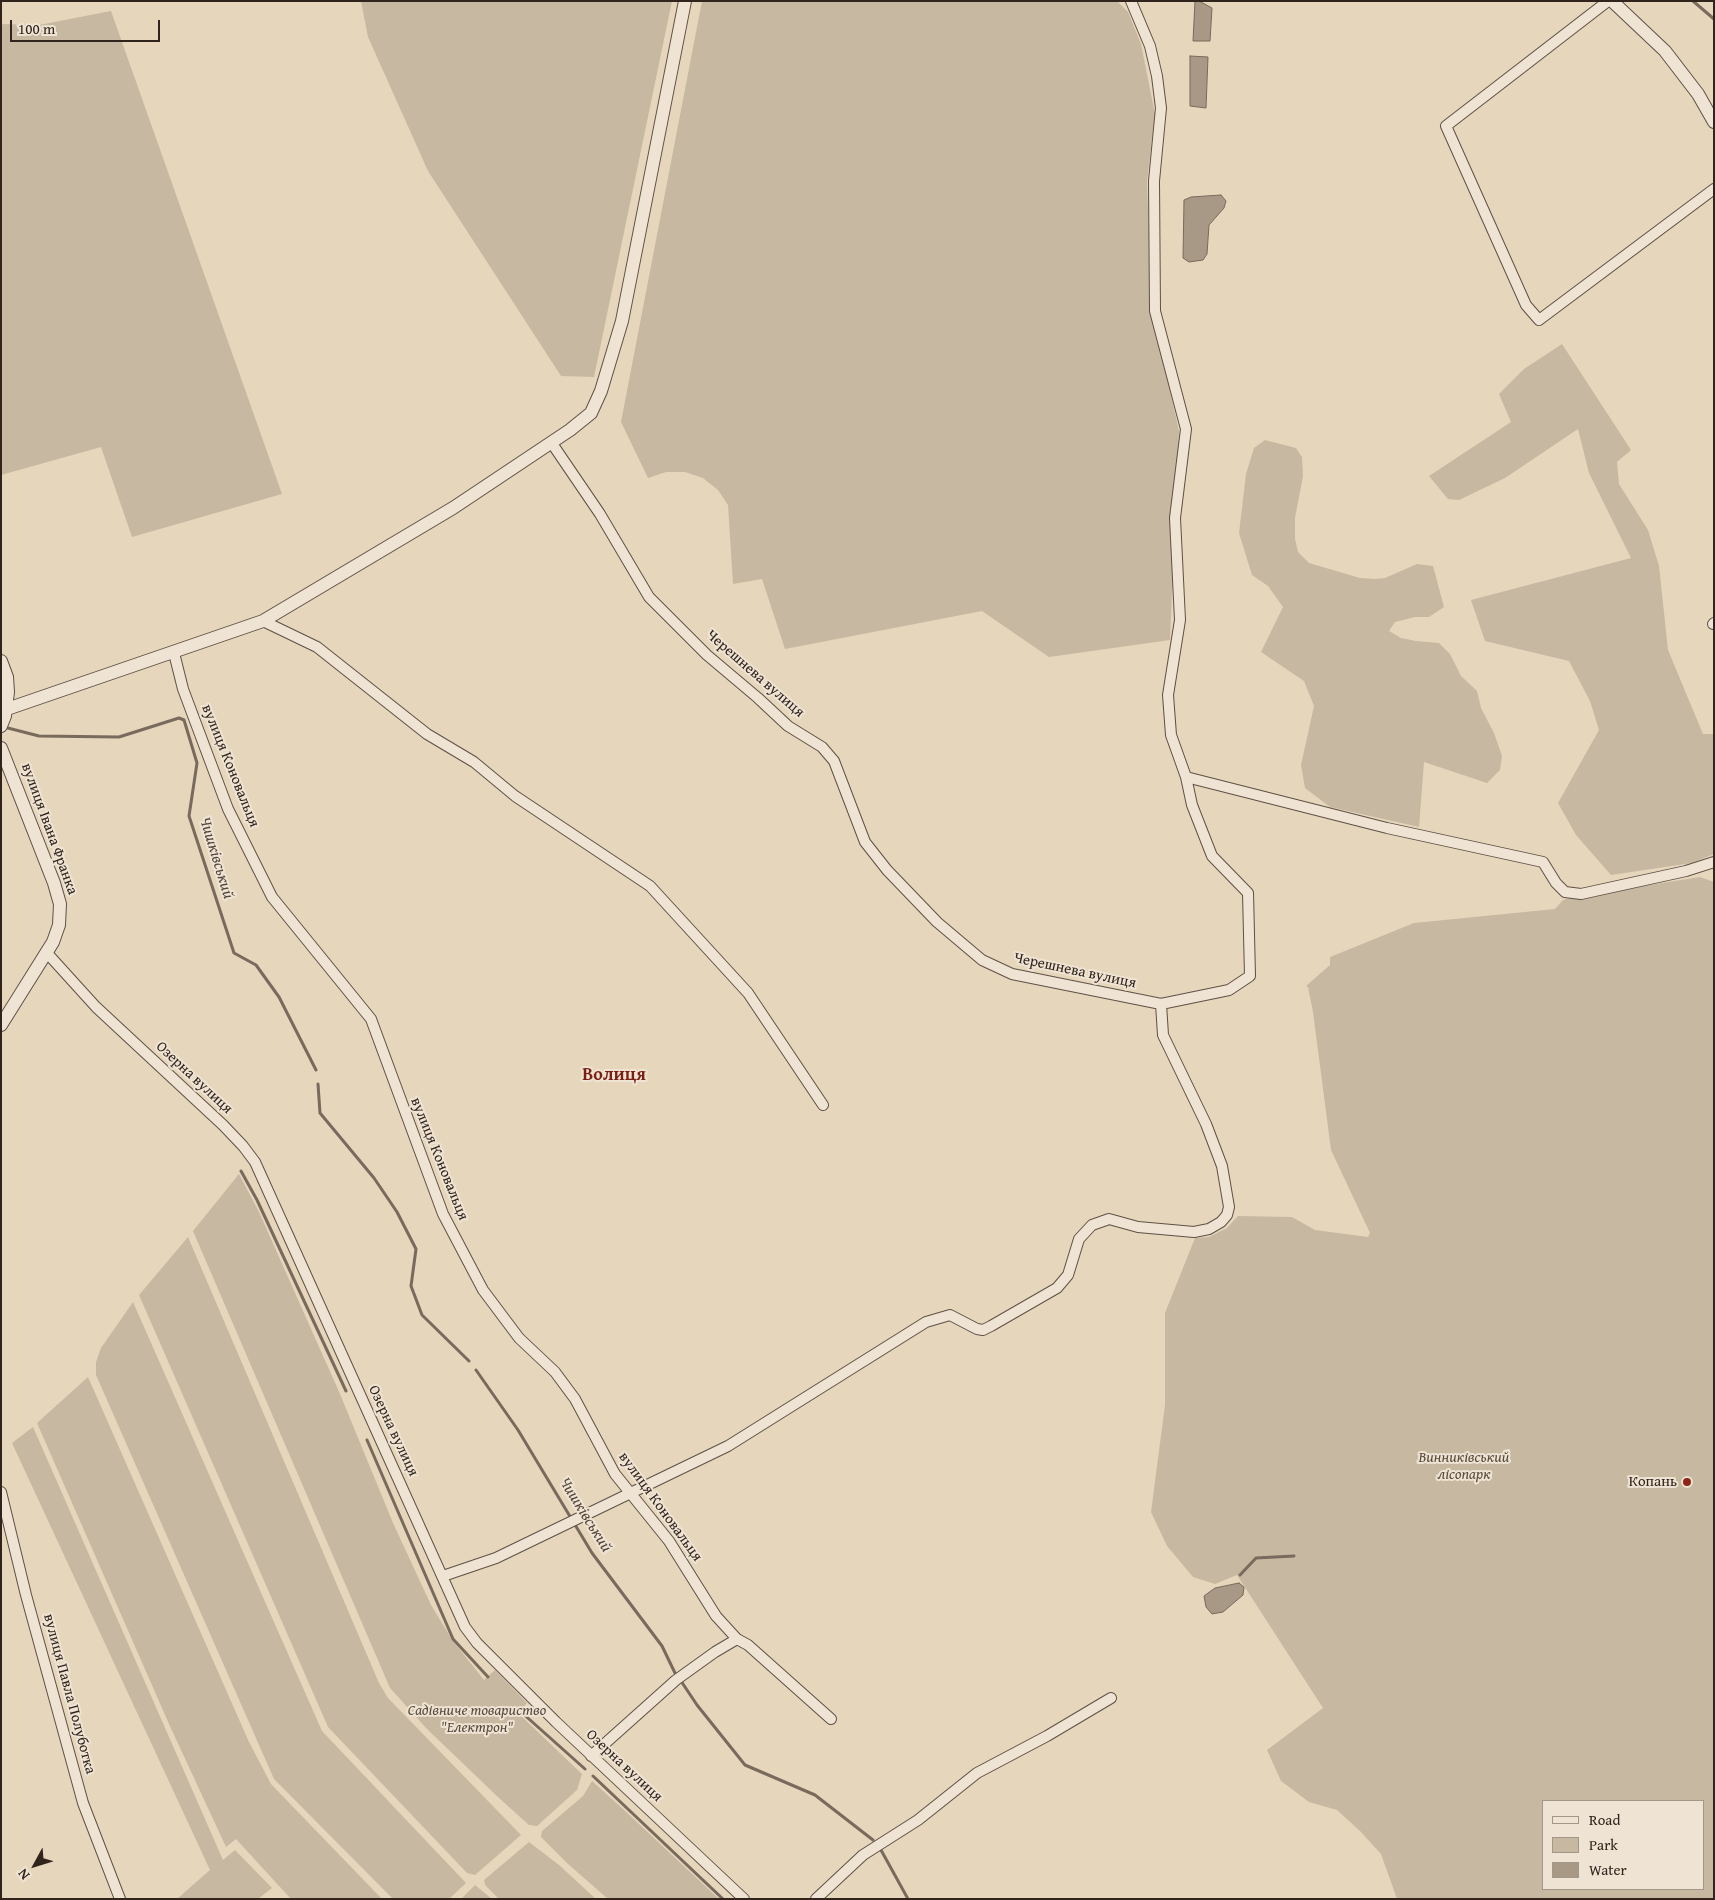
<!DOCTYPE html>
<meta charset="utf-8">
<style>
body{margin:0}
#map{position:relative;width:1715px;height:1900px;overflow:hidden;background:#e6d6bc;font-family:"Gentium Book Plus",serif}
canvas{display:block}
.frame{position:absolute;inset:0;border:2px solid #31241d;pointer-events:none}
.legend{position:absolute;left:1542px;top:1800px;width:162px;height:90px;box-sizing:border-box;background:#efe4d3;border:1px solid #a3978a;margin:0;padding:6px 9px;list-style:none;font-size:15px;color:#31241d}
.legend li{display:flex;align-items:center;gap:10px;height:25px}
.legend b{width:25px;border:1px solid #a3978a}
.north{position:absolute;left:10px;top:1840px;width:50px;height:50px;-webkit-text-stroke:4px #efe4d3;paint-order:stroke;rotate:231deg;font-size:14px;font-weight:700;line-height:20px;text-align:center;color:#31241d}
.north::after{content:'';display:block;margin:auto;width:18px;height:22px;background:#31241d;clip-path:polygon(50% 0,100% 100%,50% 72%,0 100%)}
.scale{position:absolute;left:10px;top:20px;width:150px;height:22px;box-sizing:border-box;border:2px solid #31241d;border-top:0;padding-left:6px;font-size:15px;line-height:18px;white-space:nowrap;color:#31241d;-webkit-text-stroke:4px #efe4d3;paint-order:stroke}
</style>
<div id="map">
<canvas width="1715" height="1900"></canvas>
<div class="frame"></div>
<ul class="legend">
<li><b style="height:6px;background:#efe4d3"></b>Road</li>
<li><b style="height:14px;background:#c7b8a1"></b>Park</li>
<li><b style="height:14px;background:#a89986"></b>Water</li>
</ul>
<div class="north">N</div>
<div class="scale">100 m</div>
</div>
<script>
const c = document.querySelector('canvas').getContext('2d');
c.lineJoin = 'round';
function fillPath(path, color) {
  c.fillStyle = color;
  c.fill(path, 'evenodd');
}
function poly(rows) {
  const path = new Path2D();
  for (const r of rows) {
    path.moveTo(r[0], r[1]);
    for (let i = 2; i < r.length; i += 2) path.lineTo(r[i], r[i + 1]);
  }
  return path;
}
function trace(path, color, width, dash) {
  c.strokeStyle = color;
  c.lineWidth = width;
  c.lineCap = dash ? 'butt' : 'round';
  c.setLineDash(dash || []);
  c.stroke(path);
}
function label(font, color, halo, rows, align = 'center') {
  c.font = font + ' "Gentium Book Plus",serif';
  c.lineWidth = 4;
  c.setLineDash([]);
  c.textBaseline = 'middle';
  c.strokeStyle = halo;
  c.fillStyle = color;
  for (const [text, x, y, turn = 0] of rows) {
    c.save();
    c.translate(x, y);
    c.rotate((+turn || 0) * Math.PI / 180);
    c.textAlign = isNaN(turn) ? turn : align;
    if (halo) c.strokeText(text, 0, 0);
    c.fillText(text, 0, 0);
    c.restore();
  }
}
fillPath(poly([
 [361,1,672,1,594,377,561,376,428,171,368,37],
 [702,1,1117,1,1128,12,1141,44,1155,114,1147,182,1152,310,1179,431,1170,640,1049,657,982,611,785,649,762,579,733,584,728,505,718,490,703,478,685,472,666,472,648,478,621,422],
 [111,11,282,494,132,537,101,447,1,475,1,24,39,25],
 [1562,344,1631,450,1617,462,1619,484,1648,530,1659,566,1668,650,1703,734,1714,734,1714,854,1692,863,1611,875,1576,835,1558,803,1599,730,1590,701,1569,661,1485,641,1471,600,1631,558,1589,473,1578,429,1505,478,1459,500,1448,499,1429,476,1511,422,1499,394,1524,369],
 [1265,440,1296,448,1302,457,1303,476,1295,518,1295,539,1298,552,1309,563,1360,578,1375,579,1385,578,1417,564,1433,566,1444,607,1429,617,1415,617,1395,622,1389,631,1401,638,1416,641,1439,643,1450,654,1461,676,1477,691,1481,708,1494,733,1502,756,1500,770,1487,783,1424,762,1419,827,1330,807,1305,788,1301,765,1314,706,1304,681,1261,652,1283,607,1268,586,1252,575,1239,533,1246,474,1254,448],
 [1700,877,1714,882,1714,1899,1397,1899,1381,1854,1360,1831,1337,1810,1309,1802,1281,1781,1267,1750,1323,1708,1237,1575,1215,1584,1193,1577,1167,1546,1151,1512,1165,1405,1165,1313,1195,1238,1209,1237,1227,1228,1238,1216,1292,1217,1315,1230,1368,1237,1370,1233,1331,1150,1313,1012,1308,987,1306,986,1330,965,1330,957,1414,923,1555,909,1563,900,1573,897],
 [1544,1801,1704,1801,1704,1889,1544,1889],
 [239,1174,259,1212,340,1394,393,1523,431,1605,453,1641,484,1680,495,1670,527,1703,518,1713,582,1774,577,1790,537,1826,529,1825,499,1798,427,1729,390,1688,193,1231],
 [188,1237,379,1683,388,1698,521,1835,475,1875,467,1873,328,1727,139,1295],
 [133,1302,322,1731,466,1883,449,1899,393,1899,274,1779,96,1375,96,1362,101,1348],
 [88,1377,249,1742,271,1784,382,1899,291,1899,236,1839,226,1847,169,1724,37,1423],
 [33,1427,223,1860,235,1850,272,1888,258,1899,177,1899,210,1870,12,1443],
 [592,1781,623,1809,719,1899,608,1899,568,1864,541,1837,542,1831,583,1796],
 [529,1842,559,1865,596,1899,499,1899,485,1885,484,1880],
 [475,1885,492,1899,461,1899]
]), '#c7b8a1');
const water = poly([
 [1195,1,1199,1,1212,8,1210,41,1193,41,1195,1],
 [1190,56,1208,57,1206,108,1190,106,1190,56],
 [1221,195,1226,201,1224,208,1209,225,1207,254,1203,260,1189,262,1183,258,1184,200,1191,197,1221,195],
 [1239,1583,1244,1587,1243,1595,1223,1612,1212,1614,1206,1607,1204,1596,1215,1588,1239,1583]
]);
fillPath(water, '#a89986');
trace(water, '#786a5c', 1);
trace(poly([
 [1693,1,1714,19],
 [4,727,39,736,119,737,179,718,184,720,197,763,189,816,234,953,256,965,279,997,316,1070],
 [318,1084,320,1113,374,1178,397,1212,416,1249,411,1286,422,1315,469,1361],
 [241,1171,257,1200,346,1391],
 [476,1370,518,1430,592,1553,662,1646,675,1673],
 [367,1440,453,1639,488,1677],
 [1240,1575,1256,1558,1294,1556],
 [681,1681,697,1705,745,1765,815,1795,873,1840],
 [520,1711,585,1769],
 [593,1776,723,1899],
 [881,1850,908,1899]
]), '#786a5c', 3);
const minor = poly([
 [1608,1,1446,126,1526,305,1539,320,1714,189],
 [551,442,600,514,649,597,707,655,758,698,788,726,822,747,834,761,865,842,887,870,937,922,982,960,1012,974,1161,1004,1229,990,1250,976,1248,893,1212,856,1192,805,1186,777,1171,735,1168,695,1180,620,1175,518,1186,429,1155,311,1154,181,1161,108,1157,76,1150,46,1131,1],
 [263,621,317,647,427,734,474,762,515,796,650,886,748,993,823,1105],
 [1713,624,1714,623],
 [174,653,183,689,228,809,272,897,371,1019,443,1214,483,1290,519,1338,555,1372,575,1399,615,1474,669,1541,716,1616,737,1639,748,1645,831,1719],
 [1186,777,1387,828,1543,862,1556,883,1565,892,1581,894,1686,871,1714,862],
 [47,953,96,1007,223,1125,243,1146,255,1162,465,1627,477,1643,556,1722,744,1899],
 [1,1492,26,1595,83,1803,120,1899],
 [443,1576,496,1558,728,1446,926,1322,950,1315,977,1329,983,1330,991,1326,1057,1288,1068,1275,1079,1239,1092,1225,1109,1219,1138,1227,1194,1232,1209,1229,1221,1222,1227,1215,1229,1207,1222,1166,1206,1124,1163,1035,1161,1004],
 [591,1756,676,1680,715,1652,737,1639],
 [816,1899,863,1855,918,1820,977,1773,1047,1736,1111,1698]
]);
const tertiary = poly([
 [1612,1,1665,51,1698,94,1714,122],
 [1,661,7,677,8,692,5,716,1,726],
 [7,709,263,621,453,508,570,430,591,413,601,391,622,321,685,1],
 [1,748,54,883,60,904,59,925,53,942,1,1025]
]);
trace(minor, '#5e5045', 12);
trace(tertiary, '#5e5045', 14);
trace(minor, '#efe4d3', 10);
trace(tertiary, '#efe4d3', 12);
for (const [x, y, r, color] of [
 [1687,1482,5,"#8f2418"]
]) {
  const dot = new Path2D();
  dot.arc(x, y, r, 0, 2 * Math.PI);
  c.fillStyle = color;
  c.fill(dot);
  trace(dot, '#efe4d3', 2);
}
label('15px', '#31241d', '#efe4d3', [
 ["Черешнева вулиця",755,674,41],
 ["вулиця Коновальця",230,766,68],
 ["вулиця Івана Франка",49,829,70],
 ["Черешнева вулиця",1075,971,12],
 ["Озерна вулиця",194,1078,43],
 ["вулиця Коновальця",439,1159,68],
 ["Озерна вулиця",393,1431,65],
 ["вулиця Коновальця",660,1507,54],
 ["вулиця Павла Полуботка",69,1694,75],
 ["Озерна вулиця",624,1766,43]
]);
label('italic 15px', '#56493e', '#efe4d3', [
 ["Винниківський",1464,1458],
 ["лісопарк",1464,1475],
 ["Садівниче товариство",477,1711],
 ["\"Електрон\"",477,1728]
]);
label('15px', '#31241d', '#efe4d3', [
 ["Копань",1677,1482]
], 'right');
label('italic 16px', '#55473c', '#efe4d3', [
 ["Чишківський",216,858,73],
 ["Чишківський",585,1515,58]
]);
label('bold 18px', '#7a1f14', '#efe4d3', [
 ["Волиця",614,1075]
]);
</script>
